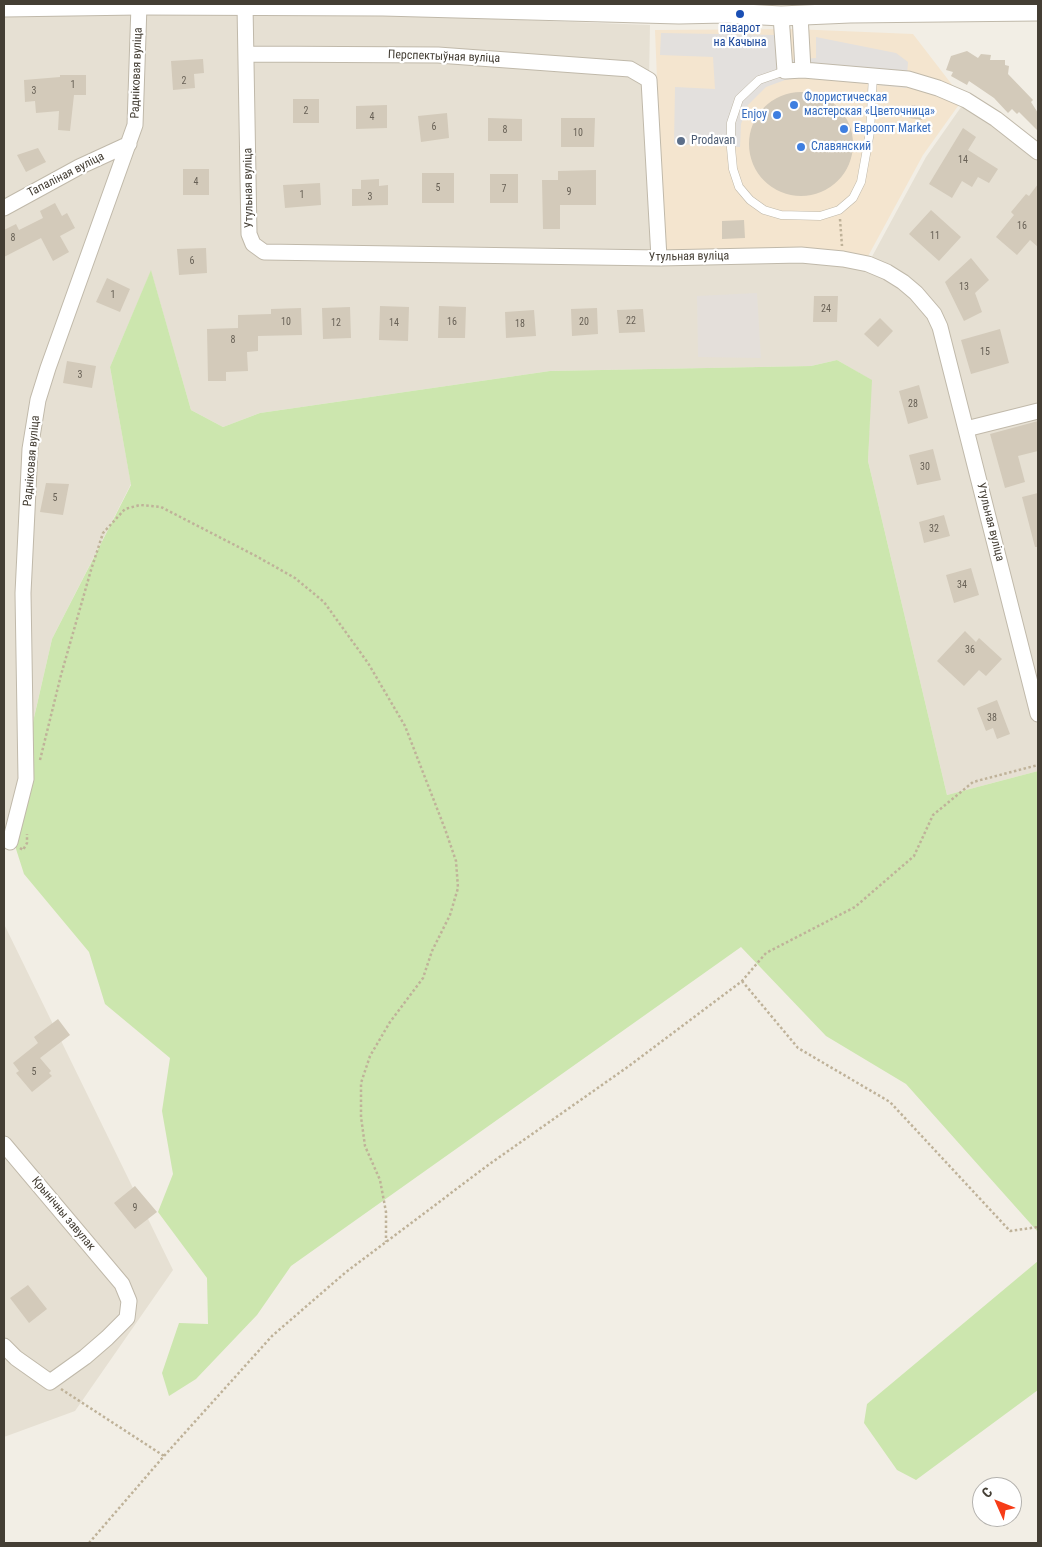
<!DOCTYPE html>
<meta charset="utf-8">
<style>
body{margin:0}
#map{position:relative;width:1042px;height:1547px;overflow:hidden;background:#f2eee5;font-family:"Roboto Condensed",sans-serif}
canvas{display:block}
.frame{position:absolute;inset:0;border:5px solid #443e34;pointer-events:none}
.north{position:absolute;left:972px;top:1477px;width:50px;height:50px;box-sizing:border-box;background:#fff;border:1px solid #b4b2ae;border-radius:50%;rotate:314deg;font-size:14px;font-weight:700;line-height:20px;text-align:center;color:#443e34}
.north::after{content:'';display:block;margin:auto;width:18px;height:22px;background:#f63c17;clip-path:polygon(50% 0,100% 100%,50% 72%,0 100%)}
</style>
<div id="map">
<canvas width="1042" height="1547"></canvas>
<div class="frame"></div>
<div class="north">С</div>
</div>
<script>
const c = document.querySelector('canvas').getContext('2d');
c.lineJoin = 'round';
function fillPath(path, color) {
  c.fillStyle = color;
  c.fill(path, 'evenodd');
}
function poly(rows) {
  const path = new Path2D();
  for (const r of rows) {
    if (r.length === 3) {
      path.moveTo(r[0] + r[2], r[1]);
      path.arc(r[0], r[1], r[2], 0, 2 * Math.PI);
      continue;
    }
    path.moveTo(r[0], r[1]);
    for (let i = 2; i < r.length; i += 2) path.lineTo(r[i], r[i + 1]);
  }
  return path;
}
function trace(path, color, width, dash) {
  c.strokeStyle = color;
  c.lineWidth = width;
  c.lineCap = dash ? 'butt' : 'round';
  c.setLineDash(dash || []);
  c.stroke(path);
}
function label(font, color, halo, rows, align = 'center') {
  c.font = font + ' "Roboto Condensed",sans-serif';
  c.lineWidth = 4.5;
  c.setLineDash([]);
  c.textBaseline = 'middle';
  c.strokeStyle = halo;
  c.fillStyle = color;
  for (const [text, x, y, turn = 0] of rows) {
    c.save();
    c.translate(x, y);
    c.rotate((+turn || 0) * Math.PI / 180);
    c.textAlign = isNaN(turn) ? turn : align;
    if (halo) c.strokeText(text, 0, 0);
    c.fillText(text, 0, 0);
    c.restore();
  }
}
fillPath(poly([
 [139,5,650,25,649,80,658,248,868,264,926,157,966,100,1038,152,1038,771,947,795,868,461,871,380,837,360,811,366,550,371,260,413,223,427,191,410,151,271,110,367,131,484,52,639,4,848,4,7],
 [4,924,173,1270,75,1411,4,1437]
]), '#e6e0d3');
fillPath(poly([
 [793,29,913,34,963,99,923,155,866,260,664,253,655,30]
]), '#f4e5cf');
fillPath(poly([
 [757,293,761,358,698,357,697,296]
]), '#e4dfda');
fillPath(poly([
 [151,270,191,410,223,427,260,413,550,371,811,366,837,360,872,380,868,461,947,795,1038,771,1038,1232,906,1084,826,1036,741,947,291,1266,257,1315,196,1379,169,1396,162,1373,179,1323,208,1324,207,1278,158,1212,173,1174,162,1111,170,1058,105,1004,89,952,24,874,9,827,52,639,131,485,110,367],
 [1038,1261,1038,1390,916,1480,897,1470,864,1423,867,1404]
]), '#cce6ae');
fillPath(poly([
 [661,33,775,35,779,61,816,58,816,37,896,53,908,62,906,88,806,77,785,80,766,87,748,105,741,124,740,147,674,144,675,87,715,89,713,57,660,55]
]), '#e3e0dd');
fillPath(poly([
 [967,51,978,58,981,54,991,55,990,60,1005,60,1005,65,1009,66,1008,74,1033,100,1031,102,1038,113,1038,131,1019,112,1017,114,1012,109,1008,113,994,98,969,81,967,85,951,76,953,72,946,70,951,56],
 [203,59,204,73,194,74,195,88,173,90,171,61],
 [60,75,86,75,86,95,74,95,70,131,58,130,59,111,36,113,35,101,25,102,24,80,60,77],
 [801,144,52],
 [293,99,319,99,319,123,293,123],
 [387,105,387,128,356,129,356,106],
 [912,105,925,107,922,120,909,118],
 [447,113,449,138,421,142,418,116],
 [488,118,522,119,522,141,488,141],
 [561,118,595,118,594,147,561,147],
 [963,128,976,137,968,150,998,169,989,183,978,177,972,187,962,181,952,198,929,184],
 [38,148,46,162,26,172,17,155],
 [183,169,209,169,209,195,183,195],
 [596,170,596,205,560,205,560,229,543,229,542,180,558,180,558,171],
 [422,173,454,173,454,203,422,203],
 [490,174,518,174,518,203,490,203],
 [379,179,379,186,388,185,388,205,352,206,352,189,361,189,361,180],
 [320,183,321,205,285,208,283,185],
 [1038,184,1038,247,1030,240,1017,255,996,237,1014,215,1011,212,1026,194,1029,196],
 [55,203,62,216,67,213,75,228,60,236,69,252,53,261,41,238,4,257,4,230,16,224,19,230,43,218,40,211],
 [931,210,961,237,939,261,909,234],
 [744,220,745,238,722,239,722,221],
 [206,248,207,273,179,275,177,249],
 [971,258,989,280,975,293,982,312,964,321,945,282],
 [107,278,130,289,120,312,96,302],
 [814,296,838,296,837,322,813,322],
 [380,306,409,307,408,341,379,340],
 [439,306,466,307,465,338,438,338],
 [350,307,351,338,323,339,322,308],
 [301,308,302,335,258,336,258,351,247,352,248,371,226,372,226,381,208,381,207,329,238,328,238,315,271,314,271,309],
 [597,308,598,334,572,336,571,309],
 [643,309,645,332,619,333,617,310],
 [534,310,536,336,506,338,505,312],
 [880,318,893,331,878,347,864,334],
 [1000,329,1009,363,971,374,961,340],
 [67,361,96,366,92,388,63,383],
 [919,385,928,418,908,424,899,391],
 [1038,421,1038,451,1018,456,1025,482,1005,488,990,434],
 [933,449,941,480,917,485,909,455],
 [46,483,69,484,63,515,40,512],
 [1038,493,1038,547,1035,547,1022,497],
 [944,515,950,536,924,543,919,522],
 [971,568,979,595,954,603,946,575],
 [965,631,976,642,979,638,1002,659,986,676,979,670,964,686,937,661],
 [997,700,1010,734,997,739,993,728,986,731,977,708],
 [58,1019,70,1035,40,1058,51,1071,49,1073,52,1076,32,1092,16,1073,19,1071,13,1063,38,1043,34,1037],
 [135,1186,157,1212,135,1229,114,1203],
 [28,1285,47,1309,29,1323,10,1298]
]), '#d3caba');
const service = poly([
 [785,71,759,80,739,99,731,123,731,148,733,169,739,187,750,200,764,210,781,215,820,216,839,210,853,198,861,182,870,132,873,75]
]);
const minor = poly([
 [245,5,249,234,253,244,264,252,659,258,801,255,843,259,868,264,887,272,903,282,916,293,934,314,940,327,1038,714],
 [800,15,803,70],
 [781,16,785,71,803,70,908,79,938,88,966,100,996,119,1038,152],
 [247,54,438,55,630,69,649,80,659,258],
 [4,208,79,167,129,144],
 [966,429,1038,411],
 [10,842,26,779,23,593,30,449,38,400,48,368,135,125,139,5],
 [4,1144,122,1284,129,1301,127,1318,107,1338,85,1357,50,1382,16,1358,4,1346]
]);
const tertiary = poly([
 [4,7,139,5,383,6,679,14,725,13,781,16,850,13,1038,11]
]);
trace(service, '#c0b9aa', 9);
trace(minor, '#c0b9aa', 17);
trace(tertiary, '#c0b9aa', 21);
trace(poly([
 [840,219,842,246],
 [40,760,61,675,91,570,103,533,125,509,140,505,161,507,256,556,295,578,324,602,368,663,405,726,445,829,456,861,458,888,450,915,432,951,423,978,390,1022,370,1056,361,1083,361,1117,365,1146,380,1180,386,1212,386,1242],
 [20,848,23,850,27,843,27,834],
 [742,981,798,1048,890,1102,1010,1231,1038,1227],
 [61,1389,164,1456],
 [89,1543,164,1456,272,1336,346,1272,491,1163,629,1066,742,981,766,953,855,907,914,856,933,815,973,782,1038,765]
]), '#bfb299', 2.5, [2.5, 2.5]);
trace(service, '#fff', 8);
trace(minor, '#fff', 15);
trace(tertiary, '#fff', 19);
for (const [x, y, r, color] of [
 [740,14,5,"#1a4fb4"],
 [794,105,5,"#3f7fe0"],
 [777,115,5,"#3f7fe0"],
 [844,129,5,"#3f7fe0"],
 [681,141,5,"#5c6f8a"],
 [801,147,5,"#3f7fe0"]
]) {
  const dot = new Path2D();
  dot.arc(x, y, r, 0, 2 * Math.PI);
  c.fillStyle = color;
  c.fill(dot);
  trace(dot, '#fff', 2);
}
label('10px', '#686156', null, [
 ["2",184,81],
 ["1",73,85],
 ["3",34,91],
 ["2",306,111],
 ["4",372,117],
 ["6",434,127],
 ["8",505,130],
 ["10",578,133],
 ["14",963,160],
 ["4",196,182],
 ["5",438,188],
 ["7",504,189],
 ["9",569,192],
 ["1",302,195],
 ["3",370,197],
 ["16",1022,226],
 ["11",935,236],
 ["8",13,238],
 ["6",192,261],
 ["13",964,287],
 ["1",113,295],
 ["24",826,309],
 ["22",631,321],
 ["10",286,322],
 ["16",452,322],
 ["20",584,322],
 ["12",336,323],
 ["14",394,323],
 ["18",520,324],
 ["8",233,340],
 ["15",985,352],
 ["3",80,375],
 ["28",913,404],
 ["30",925,467],
 ["5",55,498],
 ["32",934,529],
 ["34",962,585],
 ["36",970,650],
 ["38",992,718],
 ["5",34,1072],
 ["9",135,1208]
]);
label('12px', '#164399', '#fff', [
 ["паварот",740,29],
 ["на Качына",740,43]
]);
label('12px', '#443e34', '#fff', [
 ["Перспектыўная вуліца",444,57,2],
 ["Радніковая вуліца",137,73,-88],
 ["Тапаліная вуліца",66,175,-27],
 ["Утульная вуліца",249,188,-91],
 ["Утульная вуліца",689,257,-1],
 ["Радніковая вуліца",32,461,-85],
 ["Утульная вуліца",990,522,76],
 ["Крынічны завулак",63,1214,50]
]);
label('12px', '#366cbe', '#fff', [
 ["Флористическая",804,98],
 ["мастерская «Цветочница»",804,112],
 ["Enjoy",767,115,"right"],
 ["Евроопт Market",854,129],
 ["Славянский",811,147]
], 'left');
label('12px', '#4e5e75', '#fff', [
 ["Prodavan",691,141]
], 'left');
</script>
